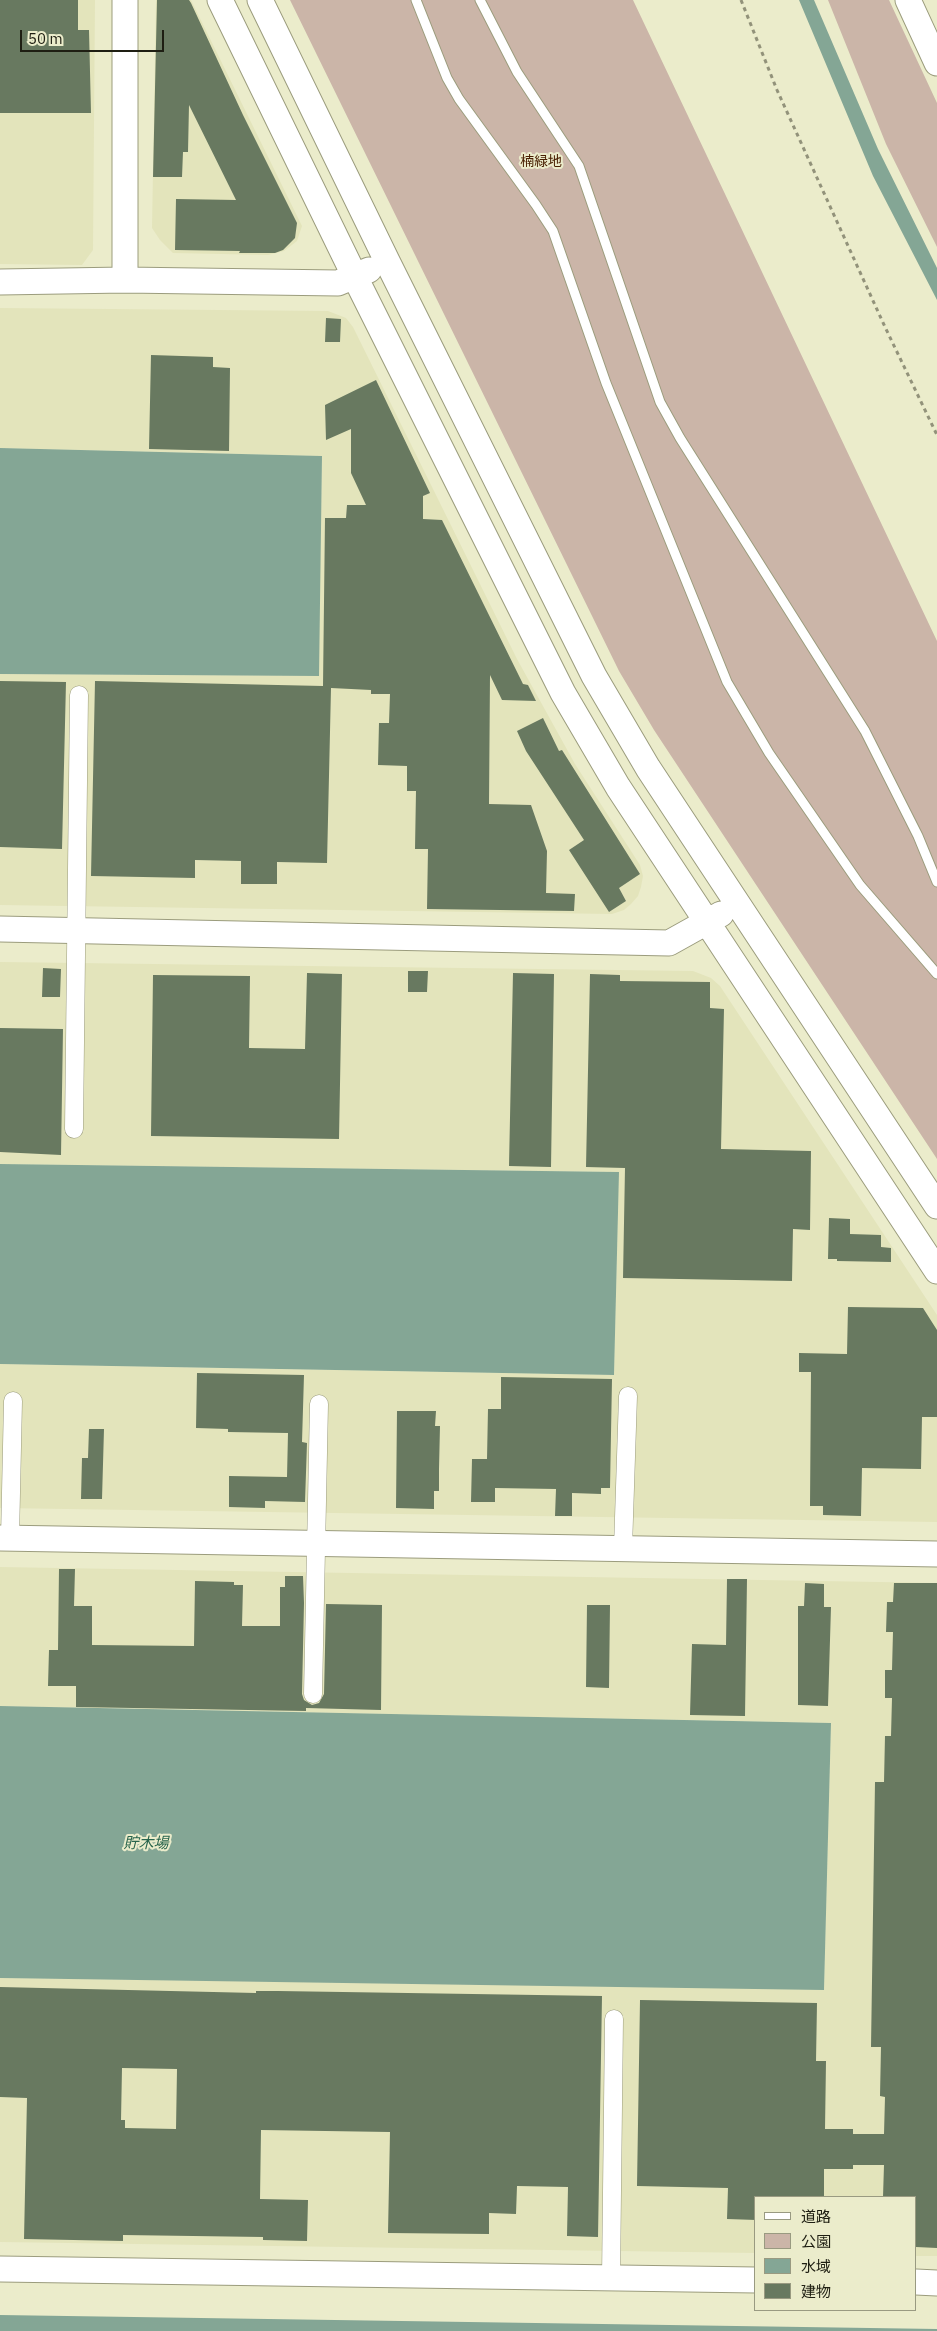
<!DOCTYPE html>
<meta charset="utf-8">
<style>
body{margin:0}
#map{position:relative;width:937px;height:2331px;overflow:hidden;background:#ebeccb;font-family:"IBM Plex Sans","Noto Sans JP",sans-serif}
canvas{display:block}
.legend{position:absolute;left:754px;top:2196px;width:162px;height:115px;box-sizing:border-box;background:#ebeccb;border:1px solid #999a81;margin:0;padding:6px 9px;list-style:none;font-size:15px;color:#1e1e12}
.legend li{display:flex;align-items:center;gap:10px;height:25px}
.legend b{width:25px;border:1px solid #999a81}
.scale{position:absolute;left:20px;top:30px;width:144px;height:22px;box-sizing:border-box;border:2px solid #1e1e12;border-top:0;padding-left:6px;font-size:15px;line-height:18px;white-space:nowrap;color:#1e1e12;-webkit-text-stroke:4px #ebeccb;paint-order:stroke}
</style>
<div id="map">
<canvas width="937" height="2331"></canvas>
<ul class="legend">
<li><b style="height:6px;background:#fff"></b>道路</li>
<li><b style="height:14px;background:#cbb5a8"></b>公園</li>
<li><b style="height:14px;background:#84a695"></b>水域</li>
<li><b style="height:14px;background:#687960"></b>建物</li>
</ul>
<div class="scale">50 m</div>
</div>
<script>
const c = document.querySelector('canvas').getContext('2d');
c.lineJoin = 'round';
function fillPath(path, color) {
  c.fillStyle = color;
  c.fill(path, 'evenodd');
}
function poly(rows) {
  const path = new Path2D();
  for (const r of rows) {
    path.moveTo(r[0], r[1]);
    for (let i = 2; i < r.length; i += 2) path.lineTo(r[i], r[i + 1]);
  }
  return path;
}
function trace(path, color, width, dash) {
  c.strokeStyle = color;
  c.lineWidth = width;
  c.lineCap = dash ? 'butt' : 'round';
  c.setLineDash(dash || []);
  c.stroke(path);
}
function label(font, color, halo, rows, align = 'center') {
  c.font = font + ' "IBM Plex Sans","Noto Sans JP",sans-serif';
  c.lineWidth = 4;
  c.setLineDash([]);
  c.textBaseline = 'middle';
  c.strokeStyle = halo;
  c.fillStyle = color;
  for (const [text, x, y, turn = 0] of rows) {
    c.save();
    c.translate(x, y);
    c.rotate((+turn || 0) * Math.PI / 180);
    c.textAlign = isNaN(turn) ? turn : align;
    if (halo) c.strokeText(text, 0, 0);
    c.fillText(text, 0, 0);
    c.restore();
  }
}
fillPath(poly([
 [0,0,95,0,93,250,82,265,0,264],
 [156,0,191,0,302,226,297,241,284,251,268,255,173,253,160,240,152,228],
 [0,308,328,311,346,318,353,327,517,659,575,764,640,865,643,876,641,887,638,896,631,904,624,910,612,914,0,905,0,674,318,676,322,456,0,448],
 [0,962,693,971,711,978,720,986,937,1315,937,1522,0,1508,0,1364,614,1375,619,1172,0,1164],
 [0,1567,937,1583,937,2256,916,2256,916,2197,756,2197,756,2253,0,2242,0,1978,824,1989,831,1723,0,1706]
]), '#e3e4bb');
fillPath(poly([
 [290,0,633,0,937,641,937,1159,654,730,619,671],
 [828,0,889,0,937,103,937,247,886,144]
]), '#cbb5a8');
fillPath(poly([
 [799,0,814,0,878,149,937,268,937,300,873,176],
 [0,448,322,456,319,676,0,674],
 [0,1164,619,1172,614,1375,0,1364],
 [0,1706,831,1723,824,1990,0,1978],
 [0,2315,937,2329,937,2331,0,2331]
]), '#84a695');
fillPath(poly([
 [0,0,78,0,78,30,89,30,91,113,0,113],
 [157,0,189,0,191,3,243,115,297,223,295,238,283,250,275,253,239,253,240,251,175,250,176,199,236,200,189,105,188,152,183,152,182,177,153,177],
 [326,318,341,319,340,342,325,342],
 [151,355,213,357,213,367,230,368,229,451,149,449],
 [376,380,430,493,423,496,423,519,442,520,523,684,528,685,536,701,502,700,490,675,489,804,531,805,547,851,546,893,575,894,574,911,427,909,428,849,415,849,416,791,407,791,407,766,378,765,379,723,389,723,390,694,371,694,371,690,331,688,327,863,277,862,277,884,241,884,241,861,195,860,195,878,91,876,95,681,323,686,325,518,346,518,347,505,366,505,351,473,351,429,326,440,325,405],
 [0,681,66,682,62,849,0,847],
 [543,718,559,751,562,750,640,874,619,888,626,901,609,912,569,850,584,840,526,751,517,731],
 [43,968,61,969,60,997,42,997],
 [408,971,428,971,427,992,408,992],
 [307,973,342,974,339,1139,151,1136,153,975,250,976,249,1048,305,1049],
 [513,973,554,974,551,1167,509,1166],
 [590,974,620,975,620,981,710,982,710,1008,724,1009,721,1149,811,1151,810,1230,793,1229,792,1281,623,1278,625,1168,586,1167],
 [0,1028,63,1029,61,1155,0,1152],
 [829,1218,850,1219,850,1234,881,1235,881,1247,891,1248,891,1262,837,1261,837,1259,828,1259],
 [848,1307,923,1308,937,1330,937,1417,922,1417,921,1469,862,1468,861,1516,823,1515,823,1506,810,1506,811,1372,799,1372,799,1353,847,1354],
 [197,1373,304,1375,302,1442,307,1443,305,1502,265,1501,265,1508,229,1507,229,1476,287,1477,288,1433,228,1432,228,1429,196,1428],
 [501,1377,612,1379,610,1488,601,1488,601,1494,572,1493,572,1516,555,1516,556,1489,495,1488,495,1502,471,1502,472,1459,487,1459,488,1409,501,1409],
 [397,1411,436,1411,435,1426,440,1426,439,1469,439,1491,434,1491,434,1509,396,1508],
 [89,1429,104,1429,102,1499,81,1499,82,1458,88,1458],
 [59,1569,75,1569,74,1606,92,1606,92,1645,194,1646,195,1581,234,1582,234,1585,243,1585,242,1626,280,1626,280,1587,285,1587,285,1576,303,1576,304,1603,302,1694,304,1700,312,1705,319,1703,324,1694,326,1604,382,1605,381,1710,306,1708,306,1711,76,1707,76,1686,48,1686,49,1650,58,1650],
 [727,1579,747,1579,745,1716,690,1715,692,1644,726,1645],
 [805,1583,824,1584,824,1607,831,1607,828,1706,798,1705,798,1606,804,1606],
 [894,1583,937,1583,937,2248,916,2247,916,2197,883,2197,884,2165,853,2165,853,2169,824,2169,824,2197,756,2197,756,2220,727,2219,728,2188,637,2186,640,2000,817,2003,816,2061,826,2061,825,2129,853,2129,853,2134,884,2134,885,2097,880,2096,881,2047,871,2047,875,1782,884,1782,885,1736,891,1736,892,1698,885,1698,885,1670,892,1670,893,1632,886,1632,887,1602,893,1602],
 [587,1605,610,1605,609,1688,586,1687],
 [0,1987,256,1993,256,1991,278,1991,602,1996,598,2237,567,2236,568,2187,517,2186,516,2214,489,2213,489,2234,388,2233,390,2132,261,2130,260,2199,308,2200,307,2241,263,2240,263,2237,123,2235,123,2241,24,2239,27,2098,0,2097],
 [122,2068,177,2069,176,2129,125,2128,125,2120,121,2120]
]), '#687960');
const lane = poly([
 [416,0,447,78,459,99,536,205,553,231,606,383,727,682,769,753,860,885,937,974],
 [480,0,517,72,579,166,660,402,680,438,865,731,918,836,937,882]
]);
const street = poly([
 [74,1129,79,695],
 [10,1538,13,1401],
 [623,1548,628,1396],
 [313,1694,319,1404],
 [611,2278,614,2019]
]);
const secondary = poly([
 [220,0,355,277,563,693,618,787,937,1271],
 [260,0,387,261,594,676,648,768,937,1206],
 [908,0,937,63],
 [125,280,125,0],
 [0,282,125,280,338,283,369,270],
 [0,929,669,943,721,914],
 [0,1538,937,1554],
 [0,2269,756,2280],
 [916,2282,937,2283]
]);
trace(lane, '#9b9c7d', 11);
trace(street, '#9b9c7d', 19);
trace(secondary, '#9b9c7d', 27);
trace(poly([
 [741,0,777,90,885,327,937,435]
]), '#92927a', 3, [4, 4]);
trace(lane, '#fff', 9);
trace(street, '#fff', 18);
trace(secondary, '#fff', 25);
label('14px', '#492002', '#ebeccb', [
 ["楠緑地",541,162]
]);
label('italic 15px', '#29654d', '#ebeccb', [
 ["貯木場",146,1844]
]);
</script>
